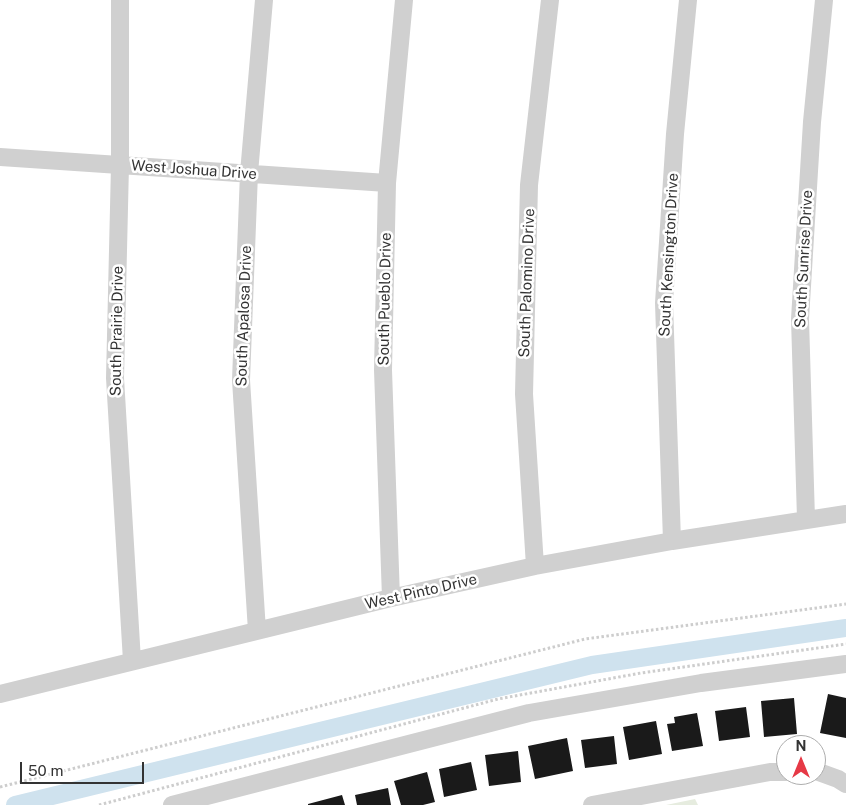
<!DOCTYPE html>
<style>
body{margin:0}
#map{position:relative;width:846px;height:805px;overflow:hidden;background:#fff;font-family:"Public Sans",sans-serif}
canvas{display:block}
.north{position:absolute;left:776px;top:735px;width:50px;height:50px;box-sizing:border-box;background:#fff;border:1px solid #adadad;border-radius:50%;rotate:0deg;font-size:14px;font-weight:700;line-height:20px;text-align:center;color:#333}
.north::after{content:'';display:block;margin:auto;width:18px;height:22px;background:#e63946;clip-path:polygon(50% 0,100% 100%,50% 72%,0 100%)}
.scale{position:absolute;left:20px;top:762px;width:124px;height:22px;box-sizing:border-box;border:2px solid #333;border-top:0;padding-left:6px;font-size:15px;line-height:18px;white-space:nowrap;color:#333;-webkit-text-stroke:4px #fff;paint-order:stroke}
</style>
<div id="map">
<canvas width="846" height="805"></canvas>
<div class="north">N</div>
<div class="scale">50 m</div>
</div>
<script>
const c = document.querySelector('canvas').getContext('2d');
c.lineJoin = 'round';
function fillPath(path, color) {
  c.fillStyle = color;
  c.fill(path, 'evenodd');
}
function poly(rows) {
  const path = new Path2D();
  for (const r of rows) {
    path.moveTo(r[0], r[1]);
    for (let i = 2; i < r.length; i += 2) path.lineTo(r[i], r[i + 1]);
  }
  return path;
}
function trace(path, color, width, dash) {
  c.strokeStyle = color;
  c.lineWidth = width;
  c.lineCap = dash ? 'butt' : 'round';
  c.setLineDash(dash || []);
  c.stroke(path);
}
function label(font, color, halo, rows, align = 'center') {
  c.font = font + ' "Public Sans",sans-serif';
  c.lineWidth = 5;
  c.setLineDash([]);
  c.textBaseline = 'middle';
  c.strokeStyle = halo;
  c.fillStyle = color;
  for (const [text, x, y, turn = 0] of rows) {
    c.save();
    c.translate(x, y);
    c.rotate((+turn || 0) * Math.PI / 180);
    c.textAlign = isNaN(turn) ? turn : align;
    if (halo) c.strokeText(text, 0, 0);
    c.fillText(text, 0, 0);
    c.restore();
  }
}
fillPath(poly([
 [695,799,698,805,666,805]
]), '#e6ecdf');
trace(poly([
 [15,805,592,665,846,628]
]), '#cfe2ee', 18);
fillPath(poly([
 [828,694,846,698,846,738,820,733],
 [794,698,797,734,764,737,761,701],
 [746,707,750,737,719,741,715,711],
 [697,713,703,746,672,751,667,724,675,723,674,717],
 [656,721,662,754,629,760,623,727],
 [614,736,617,764,585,768,581,740],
 [567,738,573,771,535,779,528,746],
 [518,751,521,782,489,786,485,755],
 [471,762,477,790,444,797,439,769],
 [427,772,435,802,423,805,401,805,394,781],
 [388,788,391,805,357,805,355,795],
 [342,795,345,805,308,805,308,804]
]), '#1a1a1a');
trace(poly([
 [0,787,585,639,846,604],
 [99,805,498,699,641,673,846,644]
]), '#cdcdcd', 3, [2.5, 2.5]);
trace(poly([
 [120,0,120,165,115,378,132,661],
 [0,157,387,183],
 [806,519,800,319,812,122,824,0],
 [672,541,664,303,675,134,688,0],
 [535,566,524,394,529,185,550,0],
 [391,598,383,370,387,183,404,0],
 [257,631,241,380,249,173,264,0],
 [0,694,391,598,535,566,672,541,846,514],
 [816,771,838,779,846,784],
 [172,805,529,713,701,683,846,664],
 [592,805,770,772,786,772]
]), '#d0d0d0', 18);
label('15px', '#333', '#fff', [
 ["West Joshua Drive",194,170,4],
 ["South Kensington Drive",669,255,-87],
 ["South Sunrise Drive",804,259,-87],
 ["South Palomino Drive",527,283,-88],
 ["South Pueblo Drive",385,299,-89],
 ["South Apalosa Drive",244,316,-88],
 ["South Prairie Drive",117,331,-89],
 ["West Pinto Drive",421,592,-13]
]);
</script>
